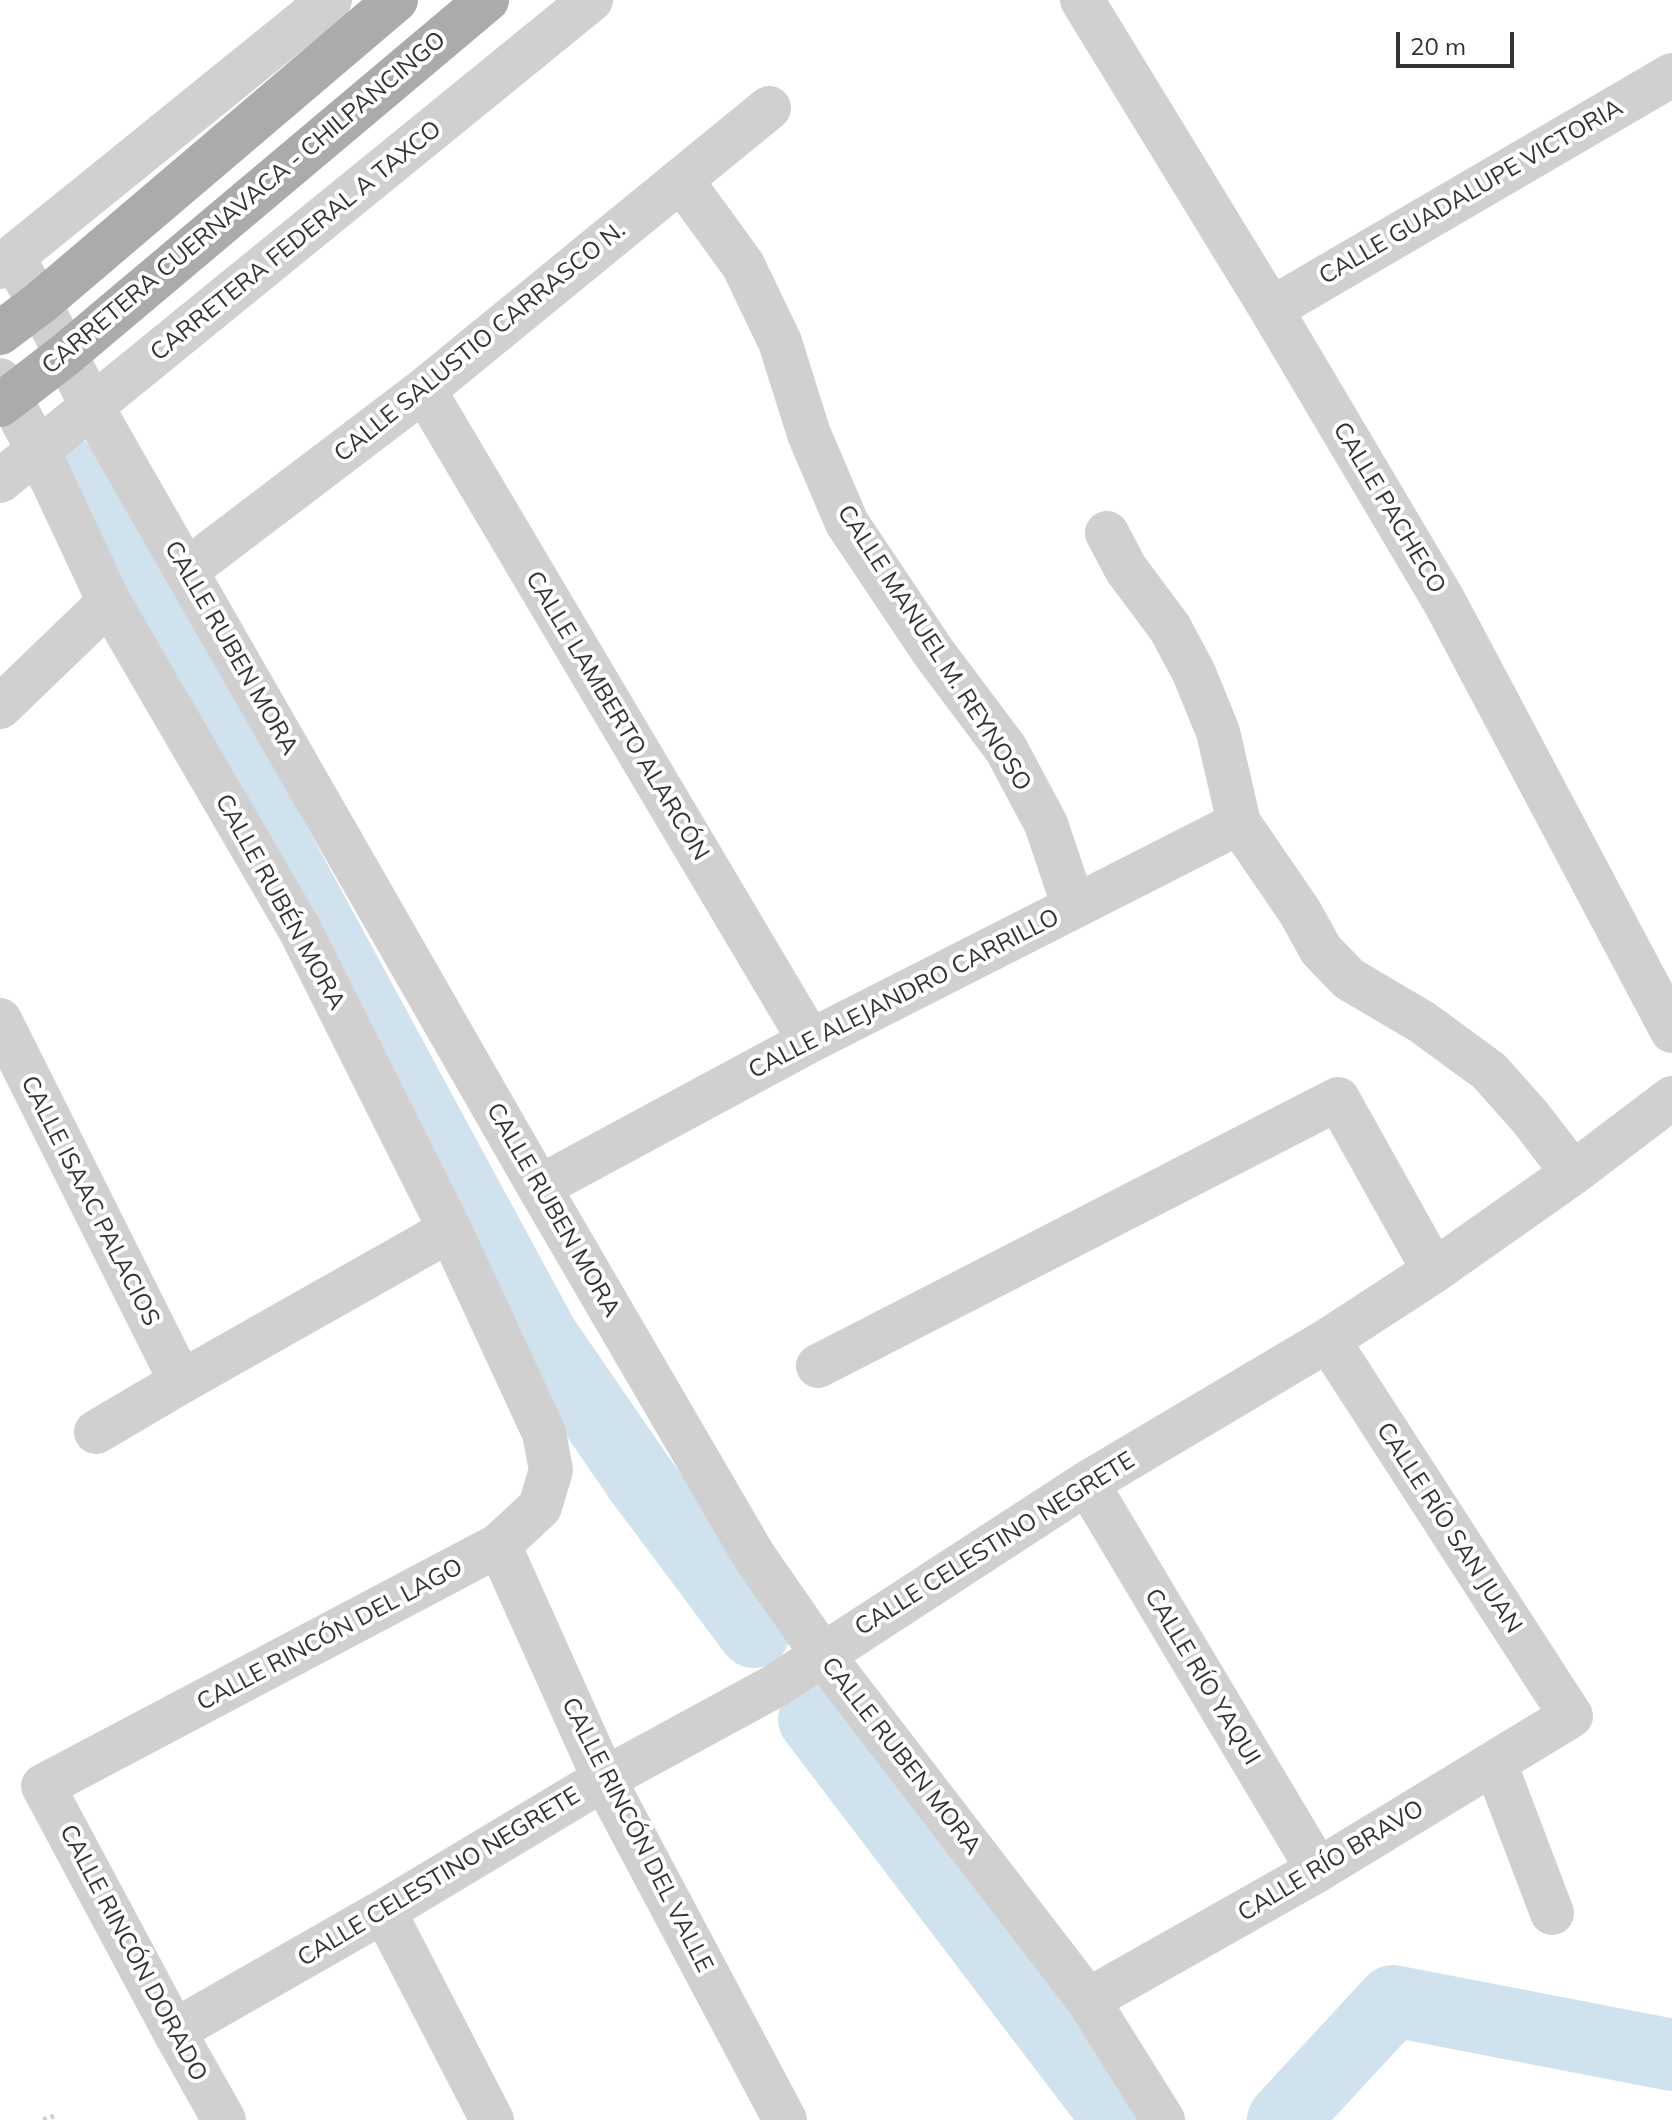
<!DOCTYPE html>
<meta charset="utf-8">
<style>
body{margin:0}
#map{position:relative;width:1672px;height:2120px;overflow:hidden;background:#fff;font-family:Mulish,sans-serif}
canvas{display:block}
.scale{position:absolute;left:1396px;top:32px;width:118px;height:36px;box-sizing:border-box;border:4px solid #333;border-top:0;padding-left:10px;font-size:24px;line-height:28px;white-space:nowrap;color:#333;-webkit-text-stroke:6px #fff;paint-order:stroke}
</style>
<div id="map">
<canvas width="1672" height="2120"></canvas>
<div class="scale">20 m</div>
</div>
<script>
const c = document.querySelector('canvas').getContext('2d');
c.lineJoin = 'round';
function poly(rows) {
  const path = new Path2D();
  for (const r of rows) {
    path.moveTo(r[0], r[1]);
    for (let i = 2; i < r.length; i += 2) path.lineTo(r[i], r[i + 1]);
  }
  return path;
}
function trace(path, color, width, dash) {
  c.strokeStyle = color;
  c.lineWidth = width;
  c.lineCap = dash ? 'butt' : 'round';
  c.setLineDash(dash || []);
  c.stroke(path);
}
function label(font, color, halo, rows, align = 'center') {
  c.font = font + ' Mulish,sans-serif';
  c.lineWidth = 8;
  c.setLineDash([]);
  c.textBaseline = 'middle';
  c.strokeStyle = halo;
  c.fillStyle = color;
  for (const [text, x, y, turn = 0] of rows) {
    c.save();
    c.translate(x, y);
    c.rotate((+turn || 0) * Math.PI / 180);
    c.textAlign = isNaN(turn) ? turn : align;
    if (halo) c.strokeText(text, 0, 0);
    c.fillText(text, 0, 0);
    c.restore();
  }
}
trace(poly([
 [61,468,225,751,543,1338,642,1482,754,1632],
 [814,1719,1117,2117],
 [1283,2120,1393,2001,1672,2055]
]), '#cfe2ee', 72);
trace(poly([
 [43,2120,54,2116]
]), '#cdcdcd', 5, [4, 4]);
trace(poly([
 [1082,0,1271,309,1444,601,1672,1031],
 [682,181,743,265,780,342,809,434,847,523,934,653,1006,749,1046,824,1074,907],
 [12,257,40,303,92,407,539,1187,754,1556,822,1654,1088,2000,1163,2120],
 [0,267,330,0],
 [1271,309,1672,75],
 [0,380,38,450,109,602,300,930,450,1230,544,1433,551,1470,540,1507,499,1545,43,1786,174,2031,224,2120],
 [424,390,810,1041],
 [0,481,591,0],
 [187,570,424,390,769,108],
 [0,707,109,602],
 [1239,823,1300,912,1321,950,1349,979,1422,1022,1489,1071,1530,1117,1573,1173],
 [0,1020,181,1382],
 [539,1187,810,1041,1239,823,1218,732,1194,673,1170,628,1126,569,1107,533],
 [818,1366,1338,1099,1434,1271],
 [96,1432,181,1382,450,1230],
 [1087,1483,1318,1870],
 [499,1545,604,1779,785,2120],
 [1495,1763,1552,1913],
 [384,1911,492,2120],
 [1088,2000,1318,1870,1571,1716,1328,1340],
 [174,2031,384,1911,604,1779,775,1686,1087,1483,1328,1340,1434,1271,1573,1173,1672,1098]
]), '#d0d0d0', 44);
trace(poly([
 [0,333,40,303,396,0],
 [0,405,65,355,487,0]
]), '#ababab', 44);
label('24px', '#333', '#fff', [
 ["CALLE GUADALUPE VICTORIA",1471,192,-30],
 ["CARRETERA CUERNAVACA - CHILPANCINGO",244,203,-40],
 ["CARRETERA FEDERAL A TAXCO",296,241,-39],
 ["CALLE SALUSTIO CARRASCO N.",480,342,-39],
 ["CALLE PACHECO",1389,508,59],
 ["CALLE RUBEN MORA",231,648,60],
 ["CALLE MANUEL M. REYNOSO",934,648,57],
 ["CALLE LAMBERTO ALARCÓN",617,716,59],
 ["CALLE RUBÉN MORA",280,902,61],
 ["CALLE ALEJANDRO CARRILLO",904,994,-27],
 ["CALLE ISAAC PALACIOS",90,1201,63],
 ["CALLE RUBEN MORA",553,1210,60],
 ["CALLE RÍO SAN JUAN",1449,1528,57],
 ["CALLE CELESTINO NEGRETE",995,1544,-32],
 ["CALLE RINCÓN DEL LAGO",330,1635,-28],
 ["CALLE RÍO YAQUI",1202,1677,59],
 ["CALLE RUBEN MORA",901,1756,52],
 ["CALLE RINCÓN DEL VALLE",637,1835,63],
 ["CALLE RÍO BRAVO",1331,1861,-31],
 ["CALLE CELESTINO NEGRETE",439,1877,-31],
 ["CALLE RINCÓN DORADO",133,1953,62]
]);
</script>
